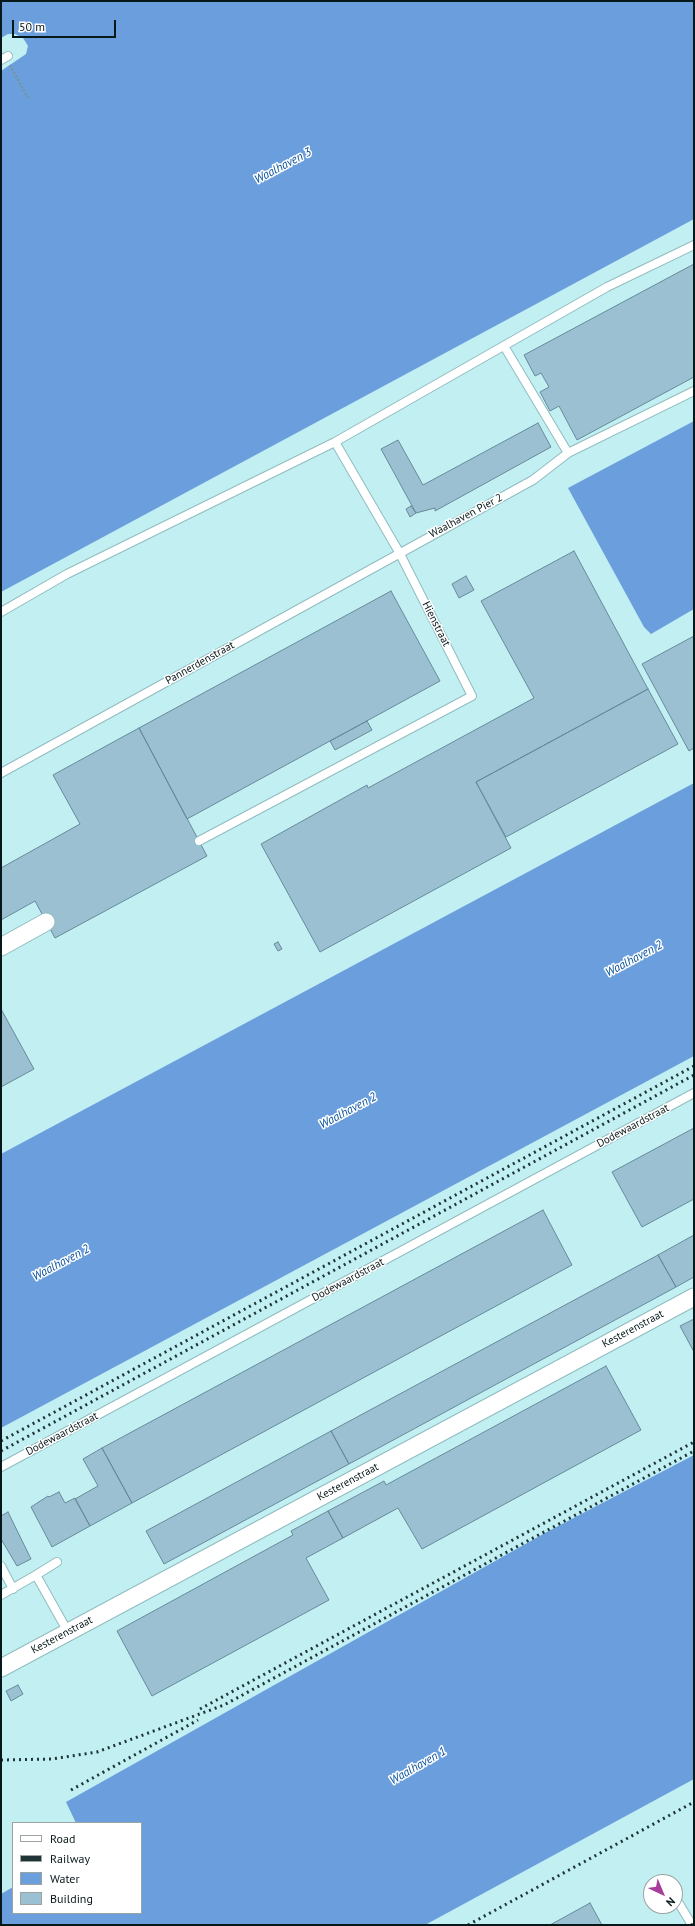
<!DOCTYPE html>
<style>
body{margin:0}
#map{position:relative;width:695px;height:1926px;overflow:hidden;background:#c1eff2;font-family:"PT Sans",sans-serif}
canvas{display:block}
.frame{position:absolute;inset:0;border:2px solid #07181a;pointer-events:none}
.legend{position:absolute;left:12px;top:1822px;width:130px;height:92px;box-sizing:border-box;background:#fff;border:1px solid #9ca3a3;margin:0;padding:5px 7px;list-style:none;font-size:12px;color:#07181a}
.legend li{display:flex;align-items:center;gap:8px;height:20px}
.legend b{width:20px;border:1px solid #9ca3a3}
.north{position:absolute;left:643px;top:1874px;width:40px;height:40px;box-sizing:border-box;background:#fff;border:1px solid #9ca3a3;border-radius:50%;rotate:136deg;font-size:11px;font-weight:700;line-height:16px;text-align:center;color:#07181a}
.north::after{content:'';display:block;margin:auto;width:14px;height:18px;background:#a83c9b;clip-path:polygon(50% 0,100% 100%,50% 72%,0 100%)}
.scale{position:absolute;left:12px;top:20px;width:104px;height:18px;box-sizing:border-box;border:2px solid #07181a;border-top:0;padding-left:5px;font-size:12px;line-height:14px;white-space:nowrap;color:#07181a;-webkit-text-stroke:3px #fff;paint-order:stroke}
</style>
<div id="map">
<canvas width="695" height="1926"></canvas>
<div class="frame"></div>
<ul class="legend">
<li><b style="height:5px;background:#fff"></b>Road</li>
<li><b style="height:5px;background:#1f3436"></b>Railway</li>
<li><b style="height:11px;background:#6b9edd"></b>Water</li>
<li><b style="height:11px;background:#9bc0d2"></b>Building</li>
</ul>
<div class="north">N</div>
<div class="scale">50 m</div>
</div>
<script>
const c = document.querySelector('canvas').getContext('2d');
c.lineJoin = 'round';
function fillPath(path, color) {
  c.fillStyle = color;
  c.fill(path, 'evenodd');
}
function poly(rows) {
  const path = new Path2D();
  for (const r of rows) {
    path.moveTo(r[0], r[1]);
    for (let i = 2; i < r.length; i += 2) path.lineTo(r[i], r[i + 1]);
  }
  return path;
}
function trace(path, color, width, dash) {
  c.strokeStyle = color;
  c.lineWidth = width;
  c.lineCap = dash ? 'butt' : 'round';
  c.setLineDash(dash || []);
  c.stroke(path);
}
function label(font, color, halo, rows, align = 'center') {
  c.font = font + ' "PT Sans",sans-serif';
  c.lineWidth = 3;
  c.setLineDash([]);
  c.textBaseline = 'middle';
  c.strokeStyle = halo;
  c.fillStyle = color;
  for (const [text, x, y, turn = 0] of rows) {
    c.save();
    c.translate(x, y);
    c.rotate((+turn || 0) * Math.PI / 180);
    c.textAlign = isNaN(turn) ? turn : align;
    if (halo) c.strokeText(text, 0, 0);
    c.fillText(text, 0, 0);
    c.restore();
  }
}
fillPath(poly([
 [1,1,694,1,694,219,1,592,1,71,26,54,28,46,23,38,15,34,8,34,1,38],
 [694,421,694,609,651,634,644,627,568,488],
 [694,783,694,1056,1,1428,1,1154],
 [694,1455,694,1779,425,1925,1,1925,1,1894,13,1887,13,1913,141,1913,141,1823,76,1823,66,1802,545,1533]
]), '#6b9edd');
const building = poly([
 [694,264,694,377,577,440,559,406,550,411,540,392,549,387,541,373,535,376,524,355,694,264],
 [538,423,551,447,435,511,435,508,416,513,381,449,398,440,423,485,538,423],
 [411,506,416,513,410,517,406,509,411,506],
 [574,551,648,689,476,782,511,848,320,952,261,844,367,785,368,788,534,698,481,601,574,551],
 [466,576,474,590,459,598,452,584,466,576],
 [391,591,440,681,187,819,139,728,391,591],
 [694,636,694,748,689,751,642,664,694,636],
 [648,689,678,744,506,837,476,782,648,689],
 [367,721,372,730,335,750,330,741,367,721],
 [139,728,207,856,55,938,35,901,1,920,1,868,80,824,53,775,139,728],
 [278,942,282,949,278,951,274,944,278,942],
 [1,1009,34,1069,1,1087,1,1009],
 [694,1128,694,1199,642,1227,612,1172,694,1128],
 [543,1210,572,1265,132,1503,102,1448,543,1210],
 [694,1235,694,1277,676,1287,658,1255,694,1235],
 [658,1255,676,1287,349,1464,331,1431,658,1255],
 [694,1319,694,1352,680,1326,694,1319],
 [606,1366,641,1430,422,1549,398,1508,343,1538,328,1511,384,1481,386,1485,606,1366],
 [331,1431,349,1464,164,1564,146,1531,331,1431],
 [102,1448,132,1503,90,1526,75,1499,98,1486,83,1459,102,1448],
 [59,1492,65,1503,75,1498,90,1526,52,1547,31,1507,48,1496,49,1497,59,1492],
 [328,1511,343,1538,306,1558,329,1600,152,1696,117,1631,293,1535,291,1531,328,1511],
 [8,1512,31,1559,17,1566,1,1539,1,1516,8,1512],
 [18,1685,23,1694,11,1701,6,1691,18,1685],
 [590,1903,602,1925,550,1925,590,1903]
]);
fillPath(building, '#9bc0d2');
trace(building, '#668a9a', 1);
const lane = poly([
 [1,60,8,56],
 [504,346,568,453],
 [1,612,67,574,335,442,607,287,694,245],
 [1,773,533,480,568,453,694,391],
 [199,841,472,696,399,552,335,442],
 [1,1467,694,1093],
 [1,1566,13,1589],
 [36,1575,57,1562],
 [1,1595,36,1575,68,1632],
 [675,1897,692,1925]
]);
const street = poly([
 [1,947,46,922],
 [1,1668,694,1297]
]);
trace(lane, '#90bcc0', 10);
trace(street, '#90bcc0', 19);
trace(poly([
 [10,65,28,98]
]), '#749698', 2.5, [2, 2]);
trace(lane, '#fff', 8);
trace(street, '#fff', 17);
trace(poly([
 [1,1441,694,1066],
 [1,1451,694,1075],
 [200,1709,694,1442],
 [1,1760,52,1759,97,1752,224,1705,694,1451],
 [71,1790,198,1720],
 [468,1925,694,1802],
 [691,1925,694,1924]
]), '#1f3436', 3, [2, 4]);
label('11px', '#07181a', '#fff', [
 ["Waalhaven Pier 2",466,516,-28],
 ["Hienstraat",436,624,63],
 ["Pannerdenstraat",200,663,-29],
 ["Dodewaardstraat",633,1126,-28],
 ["Dodewaardstraat",348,1280,-28],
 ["Kesterenstraat",633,1329,-28],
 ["Dodewaardstraat",62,1434,-28],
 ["Kesterenstraat",348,1482,-28],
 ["Kesterenstraat",62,1635,-28]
]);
label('italic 12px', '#09529d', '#fff', [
 ["Waalhaven 3",283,166,-28],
 ["Waalhaven 2",634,959,-28],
 ["Waalhaven 2",348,1111,-28],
 ["Waalhaven 2",61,1263,-28],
 ["Waalhaven 1",418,1766,-30]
]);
</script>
